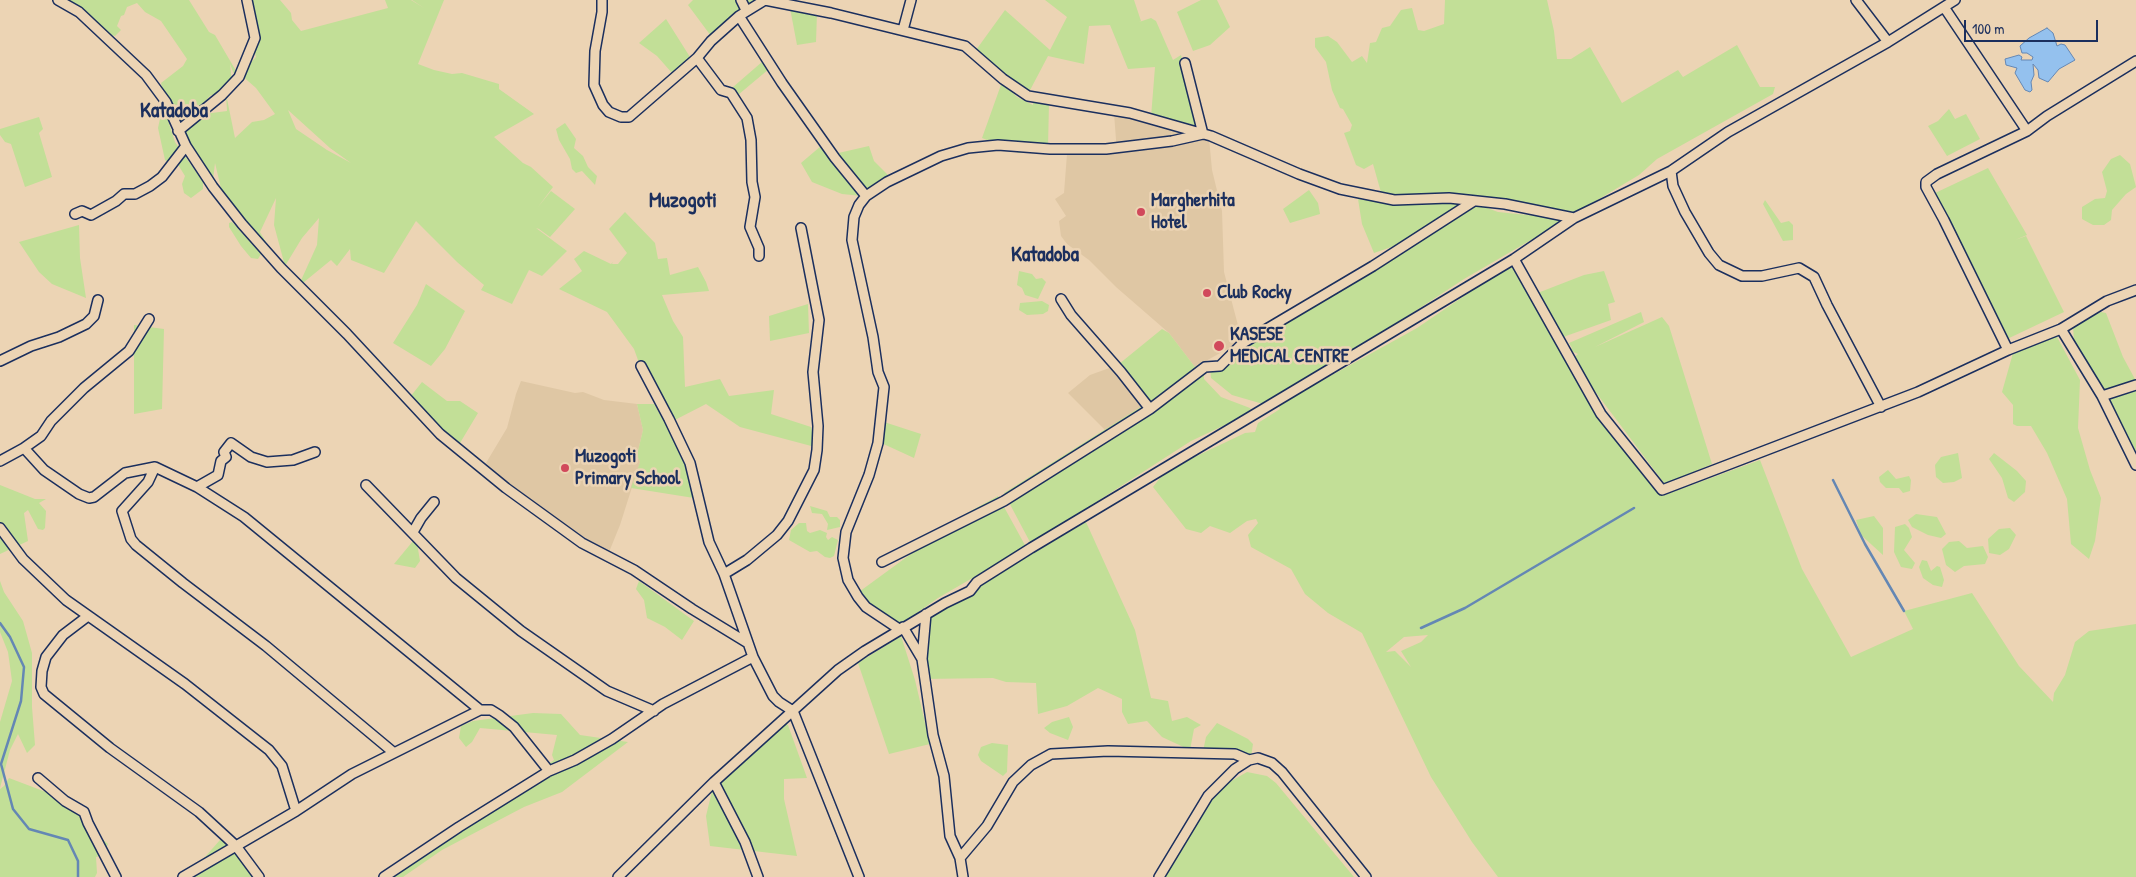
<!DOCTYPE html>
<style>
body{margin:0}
#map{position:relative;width:2136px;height:877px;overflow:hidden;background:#ecd4b4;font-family:"Patrick Hand",sans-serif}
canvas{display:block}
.scale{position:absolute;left:1964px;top:20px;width:134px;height:22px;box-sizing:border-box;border:2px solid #1b2f5e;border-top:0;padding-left:6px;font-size:15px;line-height:18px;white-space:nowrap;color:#1b2f5e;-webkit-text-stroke:4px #ecd4b4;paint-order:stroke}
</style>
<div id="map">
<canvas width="2136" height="877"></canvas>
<div class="scale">100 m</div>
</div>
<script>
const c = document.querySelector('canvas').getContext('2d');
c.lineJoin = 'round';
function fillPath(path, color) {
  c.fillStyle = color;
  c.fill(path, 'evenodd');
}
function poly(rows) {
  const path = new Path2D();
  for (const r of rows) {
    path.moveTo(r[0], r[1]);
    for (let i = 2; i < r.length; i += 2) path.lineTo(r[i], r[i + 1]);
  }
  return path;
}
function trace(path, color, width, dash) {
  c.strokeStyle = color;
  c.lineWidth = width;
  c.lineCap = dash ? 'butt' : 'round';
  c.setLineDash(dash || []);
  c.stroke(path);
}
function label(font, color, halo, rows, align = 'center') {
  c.font = font + ' "Patrick Hand",sans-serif';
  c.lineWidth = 5;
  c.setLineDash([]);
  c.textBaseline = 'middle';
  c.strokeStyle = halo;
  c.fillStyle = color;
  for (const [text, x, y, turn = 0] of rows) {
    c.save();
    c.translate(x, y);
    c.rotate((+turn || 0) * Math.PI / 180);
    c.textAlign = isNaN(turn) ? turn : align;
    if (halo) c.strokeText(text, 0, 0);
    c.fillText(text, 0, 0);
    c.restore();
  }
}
fillPath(poly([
 [1114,113,1209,138,1212,170,1222,211,1224,272,1240,333,1240,342,1195,367,1169,333,1116,287,1089,260,1067,244,1061,236,1059,221,1066,216,1055,199,1064,193,1067,154,1117,153],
 [1115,366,1144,405,1105,430,1068,393,1090,375],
 [521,381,575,393,583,392,604,400,637,404,643,430,637,455,640,462,620,525,607,557,502,482,486,463,507,428,516,394]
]), '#dfc7a4');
fillPath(poly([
 [62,0,189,0,209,32,215,35,239,76,236,79,230,64,232,83,222,96,211,95,187,120,204,114,227,111,226,94,235,138,252,122,264,120,275,114,256,88,240,74,256,57,243,0,280,0,291,13,292,20,301,31,388,8,385,0,411,0,424,8,412,0,444,0,418,64,434,70,452,74,462,73,499,84,499,89,534,114,494,137,523,163,531,167,553,187,538,207,551,191,575,209,550,237,539,229,536,228,567,251,542,276,529,270,512,304,481,290,484,285,457,262,416,221,384,273,351,260,350,249,337,266,331,260,298,287,317,245,319,218,302,238,285,266,274,225,276,198,260,232,283,271,225,205,215,163,212,188,163,91,161,83,183,66,187,59,161,21,145,12,137,3,127,7,124,15,121,16,117,26,121,30,115,36,107,34,100,40,80,9],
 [288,110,330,148,351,163,327,150,296,129],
 [693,0,759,0,711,36,688,5],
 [1045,0,1134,0,1141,21,1139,22,1151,18,1156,21,1173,60,1181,55,1199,131,1151,117,1155,67,1128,69,1110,25,1089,26,1084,64,1048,56,1028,94,1003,77,976,50,1005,10,1050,50,1067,17],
 [1201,0,1217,0,1230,27,1210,45,1193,51,1177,12],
 [1445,0,1547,0,1554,31,1557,59,1571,59,1590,47,1622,103,1678,70,1683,77,1737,45,1760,87,1775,87,1773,94,1657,159,1639,175,1574,214,1456,195,1441,194,1395,198,1382,196,1373,164,1364,169,1356,165,1344,133,1350,131,1352,125,1343,109,1340,108,1332,90,1326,62,1315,47,1315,38,1328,36,1337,42,1352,62,1362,56,1367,63,1370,43,1376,42,1382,28,1390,26,1401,10,1412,8,1418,30,1424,31,1444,24],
 [790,8,817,13,816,42,797,45],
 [666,19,690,57,672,73,657,56,639,43],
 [770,55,769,69,732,100,725,94],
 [1002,82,1017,97,1033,105,1033,102,1049,103,1048,147,1019,153,982,138],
 [1949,109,1955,119,1966,114,1980,139,1947,156,1928,126,1938,121],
 [165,111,175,142,203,182,203,189,191,198,184,193,182,184,185,176,177,163,170,164,165,160,158,128,161,114],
 [39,117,43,129,39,133,52,177,25,187,11,144,5,142,0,135,0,129],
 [565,123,576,139,574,148,583,156,588,167,597,176,595,185,582,171,576,173,572,169,570,159,559,140,556,129],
 [821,146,828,157,862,196,842,194,812,182,801,163],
 [869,146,874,161,891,178,866,193,834,154],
 [2120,155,2130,164,2136,187,2126,194,2112,210,2111,220,2104,225,2093,225,2082,219,2082,207,2095,199,2105,198,2107,191,2102,172,2111,159],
 [1988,168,2027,235,2015,240,2026,236,2064,312,2005,340,1933,194],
 [1309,190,1318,203,1320,214,1290,223,1283,209],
 [1358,199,1395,203,1448,200,1467,202,1397,245,1374,253,1362,224],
 [1765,200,1781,223,1789,221,1793,225,1793,240,1783,241,1763,204],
 [1474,203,1498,212,1567,219,1464,279,1397,323,1263,404,1232,395,1211,378,1210,367,1219,359],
 [625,212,655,243,658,259,667,258,670,275,698,267,706,282,709,291,662,295,673,321,683,337,685,387,720,379,729,396,774,390,771,414,811,427,815,447,740,427,706,404,669,423,642,371,634,349,607,312,559,289,582,271,574,259,584,251,611,264,613,262,612,264,618,264,627,253,609,229],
 [232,222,261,254,258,259,251,258,241,246,229,227,229,223],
 [79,225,80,258,86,298,52,284,39,272,19,242],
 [1509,262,1589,401,1662,496,1760,460,1802,569,1851,657,1913,629,1904,611,1972,593,2019,666,2053,702,2054,693,2065,675,2075,642,2089,631,2136,624,2136,877,1498,877,1472,842,1431,777,1362,633,1328,613,1305,594,1291,569,1251,547,1248,535,1258,523,1256,519,1247,521,1230,533,1210,526,1201,533,1186,529,1153,487,1160,478,1180,464,1245,433,1255,432,1258,423,1280,409,1278,405,1417,328,1467,294],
 [1428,635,1421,642,1401,651,1411,667,1395,651,1386,652,1404,637],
 [1019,271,1032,274,1036,279,1042,278,1046,282,1038,299,1025,295,1022,288,1017,285],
 [1604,271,1615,302,1608,304,1611,320,1566,336,1563,338,1535,294,1584,275],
 [426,284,465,311,445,349,431,366,393,343,417,305],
 [1042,301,1049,305,1048,311,1043,314,1027,315,1019,310,1020,303],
 [808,304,809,333,770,341,769,316],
 [1641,312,1644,322,1595,347,1662,317,1669,326,1712,464,1666,484,1664,483,1582,374,1573,358,1578,354,1569,350,1572,348,1569,343],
 [2101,312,2106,313,2123,357,2136,381,2136,454,2125,438,2074,342,2073,326],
 [134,325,164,329,162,409,134,414],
 [1162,329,1169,333,1195,367,1204,361,1204,379,1221,397,1250,408,1251,410,1246,415,1191,441,1031,544,1004,493,1147,403,1119,364],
 [2056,335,2080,380,2078,428,2090,470,2101,498,2095,541,2089,559,2071,544,2067,499,2047,453,2031,426,2017,426,2013,424,2013,405,2002,392,2013,353,2042,337],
 [422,382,447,401,460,401,478,413,460,443,439,432,410,397],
 [637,404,654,404,676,443,685,464,694,498,631,488,640,462,637,455,643,430],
 [881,421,921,434,914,458,877,441],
 [1958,453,1962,478,1954,482,1943,483,1936,477,1935,465,1941,457],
 [1994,453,2017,471,2026,481,2025,492,2014,502,2008,498,2002,478,1989,459],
 [1888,470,1896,479,1909,476,1911,480,1910,491,1903,493,1899,488,1886,488,1880,482,1879,477],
 [0,485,35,499,46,499,39,503,46,511,45,528,43,530,38,529,28,510,24,513,28,541,0,554],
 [998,496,1026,547,938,598,897,627,863,611,852,597,967,513],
 [810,506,827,511,830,517,837,517,840,520,840,527,827,530,828,524,822,514,812,513],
 [1916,514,1937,517,1946,534,1941,538,1928,535,1912,527,1908,520],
 [1874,516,1883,528,1883,555,1861,535,1856,520],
 [1086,522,1135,630,1151,698,1168,701,1172,721,1187,717,1201,725,1194,729,1190,750,1162,737,1147,721,1128,724,1122,712,1122,699,1098,688,1067,706,1038,714,1036,683,1006,682,993,678,923,679,926,632,933,612],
 [799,523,806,523,807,531,810,533,820,530,827,533,826,537,828,540,832,537,838,540,834,556,830,558,825,557,817,551,810,552,789,540,791,530],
 [1905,524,1909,528,1912,537,1904,550,1915,563,1912,569,1901,567,1894,552,1895,527],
 [2010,528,2016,535,2009,549,2000,555,1989,553,1988,539,1999,529],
 [413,541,417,543,420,561,415,568,394,564],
 [1959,541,1967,548,1983,546,1988,557,1985,564,1964,566,1955,572,1946,565,1942,549,1949,542],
 [1922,560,1927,561,1931,571,1937,566,1940,567,1944,580,1942,587,1933,585,1923,578,1919,567],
 [0,581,4,592,23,621,32,653,32,707,35,745,27,753,18,734,10,750,0,788,0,722,12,681,8,652,0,632],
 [639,581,694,621,682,640,665,627,647,618,644,600,636,589],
 [901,636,915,680,930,744,889,754,858,663],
 [533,713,561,714,580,735,628,742,562,792,524,807,442,850,403,877,385,877,554,760,552,755,557,735,480,728,472,742,466,747,459,738,461,726,473,721],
 [1069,717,1073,727,1068,740,1050,733,1044,728,1052,722],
 [784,722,788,725,807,778,784,779,784,799,797,856,710,846,706,816,713,787],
 [1217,723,1248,739,1253,744,1251,757,1202,756,1206,737],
 [992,743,1008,745,1007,772,1003,776,981,761,978,755,981,747],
 [1247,772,1267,776,1276,783,1354,877,1159,877,1210,797,1226,784],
 [9,778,59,797,73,808,84,823,108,844,103,855,96,857,97,873,95,877,0,877,0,789,4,786],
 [227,832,260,877,182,877,198,865]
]), '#c2df97');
const water = poly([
 [2047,28,2053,33,2057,46,2061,44,2065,45,2075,60,2059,69,2048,82,2039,78,2038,70,2033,64,2034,75,2031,82,2032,90,2030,92,2025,90,2015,73,2017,68,2006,65,2005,59,2019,55,2022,57,2021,60,2032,60,2033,57,2027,53,2022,53,2020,46,2029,38,2047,28]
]);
fillPath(water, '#94c1ee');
trace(water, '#6487b4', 1);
trace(poly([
 [1833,480,1865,544,1904,611],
 [0,623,10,637,24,667,21,701,1,764,13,809,29,829,68,840,78,861,78,877],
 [1421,628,1465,608,1634,508]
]), '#6487b4', 2.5);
const minor = poly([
 [58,0,79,12,146,75,166,102,186,146,213,187,242,224,281,268,347,334,440,434,506,488,582,543,634,570,692,609,746,642],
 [602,0,602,12,595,51,594,85,603,105,609,112,621,117,629,117,697,58,711,41,739,16,765,0,831,13,965,46,1003,79,1028,96,1130,113,1211,136,1299,174,1340,189,1394,200,1449,198,1505,204,1574,218],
 [741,0,746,10],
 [1856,0,1888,42],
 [1944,7,2027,131],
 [739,16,782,83,835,158,866,196],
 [903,30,911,0],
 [697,58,721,90,731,93,747,118,751,140,752,182,755,197,750,227,759,248,759,256],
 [178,131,222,95,239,77,255,38,247,0],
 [1671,171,1673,186,1685,212,1709,253,1719,265,1742,276,1762,276,1799,268,1814,277,1827,305,1881,407],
 [75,214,82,211,91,215,116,201,124,194,135,194,150,186,162,177,186,146],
 [1514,259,1601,414,1662,490,1918,392,2008,350,2061,329,2107,301,2136,290],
 [1061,299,1071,315,1121,372,1150,409],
 [2061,329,2102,396,2136,465],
 [2008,350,1944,220,1926,187,1926,182,1937,174,2027,131,2047,116,2136,61],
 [0,361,31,346,59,337,86,324,94,316,98,300],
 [641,366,669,419,690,463,709,542,724,574,753,657,773,696,779,702,793,711,859,877],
 [2102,396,2136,385],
 [24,448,41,436,51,421,84,388,129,351,149,319],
 [0,461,24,448,44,470,79,494,89,498,94,497,125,473,155,467,197,487,218,475,221,461,226,457,224,452,231,443,251,457,267,462,293,460,315,452],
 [155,467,148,482,122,511,131,539,136,545,183,583,266,646,393,752],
 [366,485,456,578,521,631,607,691,654,711],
 [197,487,244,517,480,710],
 [0,528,23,559,66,600,185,684,269,750,282,766,296,811],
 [413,532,421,518,434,502],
 [882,562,1004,501,1150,409,1205,367,1220,366,1243,343,1373,266,1474,201],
 [724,574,747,560,777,535,788,521,814,470,817,450,818,426,813,372,819,320,801,228],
 [926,614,922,659,933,735,944,776,950,836,960,858,963,877],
 [88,616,63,635,46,657,42,671,41,687,44,694,110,748,199,812,236,846,259,877],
 [903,627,922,659],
 [899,629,866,607,858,597,848,580,843,558,846,532,869,475,878,443,884,387,878,372,873,337,852,240,854,217,859,205,866,196,887,182,941,156,968,148,998,145,1050,149,1106,149,1172,141,1203,134,1185,63],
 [38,778,65,801,84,812,88,823,116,877],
 [714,782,745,842,758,877],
 [960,858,987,826,1013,782,1031,765,1051,754,1108,751,1235,754,1249,760],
 [183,877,296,811,352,774,480,710,491,710,499,715,514,727,549,771],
 [384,877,459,827,549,771,575,760,612,739,663,704,753,657],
 [618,877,714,782,838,670,865,651,945,603,970,591,977,582,1031,548,1514,259,1574,218,1671,171,1728,132,1888,42,1955,0],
 [1159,877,1208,796,1235,769,1249,760,1258,758,1272,763,1282,772,1366,877]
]);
trace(minor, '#1b2f5e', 12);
trace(minor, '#ecd4b4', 9);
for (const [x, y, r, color] of [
 [1141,212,5,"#d1495b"],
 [1207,293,5,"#d1495b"],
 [1219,346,6,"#d1495b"],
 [565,468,5,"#d1495b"]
]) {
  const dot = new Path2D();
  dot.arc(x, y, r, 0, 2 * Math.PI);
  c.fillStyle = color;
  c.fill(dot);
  trace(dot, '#ecd4b4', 2);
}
label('bold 19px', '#1b2f5e', '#ecd4b4', [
 ["Margherhita",1151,201],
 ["Hotel",1151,223],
 ["Club Rocky",1217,293],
 ["KASESE",1230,335],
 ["MEDICAL CENTRE",1230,357],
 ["Muzogoti",575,457],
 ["Primary School",575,479]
], 'left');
label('bold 21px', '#1b2f5e', '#ecd4b4', [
 ["Katadoba",174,111],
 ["Muzogoti",683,201],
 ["Katadoba",1045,255]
]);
</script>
